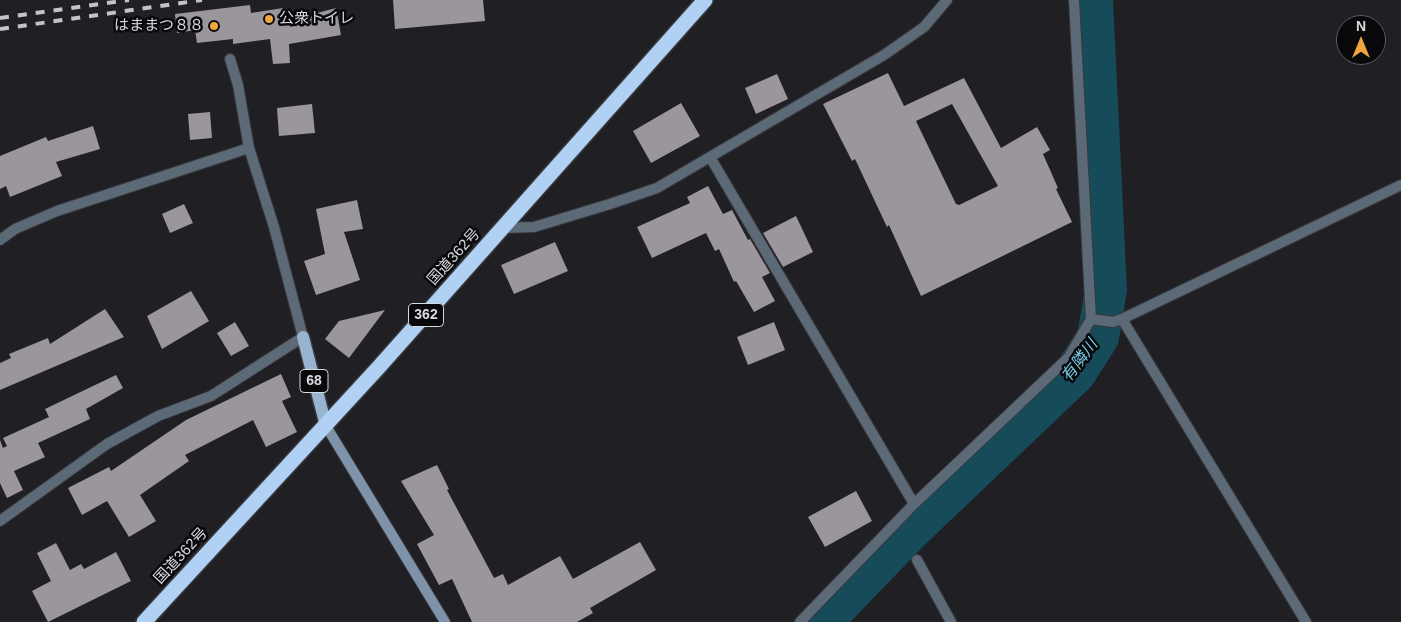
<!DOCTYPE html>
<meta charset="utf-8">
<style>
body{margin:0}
#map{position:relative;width:1401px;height:622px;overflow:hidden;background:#1f1f24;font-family:Arial,sans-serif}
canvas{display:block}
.north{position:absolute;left:1336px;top:15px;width:50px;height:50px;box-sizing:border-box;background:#09090c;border:1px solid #5c5d60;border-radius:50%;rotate:0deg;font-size:14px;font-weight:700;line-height:20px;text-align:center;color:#d9dadd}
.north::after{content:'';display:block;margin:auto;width:18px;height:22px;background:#f0a63f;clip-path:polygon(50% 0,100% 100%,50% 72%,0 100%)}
</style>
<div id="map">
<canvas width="1401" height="622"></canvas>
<div class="north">N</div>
</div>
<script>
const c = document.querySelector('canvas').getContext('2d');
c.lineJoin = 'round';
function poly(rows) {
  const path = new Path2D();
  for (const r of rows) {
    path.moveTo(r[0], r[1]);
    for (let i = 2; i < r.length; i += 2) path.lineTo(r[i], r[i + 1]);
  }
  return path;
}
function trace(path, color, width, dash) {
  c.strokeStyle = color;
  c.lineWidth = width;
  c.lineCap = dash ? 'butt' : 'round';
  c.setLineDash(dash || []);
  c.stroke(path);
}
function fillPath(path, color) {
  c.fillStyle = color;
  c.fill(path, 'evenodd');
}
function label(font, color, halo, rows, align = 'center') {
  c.font = font + ' Arial,"Noto Sans JP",sans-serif';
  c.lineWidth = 5;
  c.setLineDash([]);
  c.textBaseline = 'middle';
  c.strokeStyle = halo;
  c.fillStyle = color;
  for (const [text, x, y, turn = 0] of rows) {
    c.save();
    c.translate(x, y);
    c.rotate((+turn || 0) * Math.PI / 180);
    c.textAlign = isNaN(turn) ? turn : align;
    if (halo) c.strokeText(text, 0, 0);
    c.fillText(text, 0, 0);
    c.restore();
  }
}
trace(poly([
 [821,622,913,527,1075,373,1098,337,1106,290,1092,0]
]), '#164b5a', 42);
fillPath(poly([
 [393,0,483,0,485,21,395,29],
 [250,5,251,13,283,8,285,21,316,15,317,13,336,8,341,35,289,44,290,63,273,64,270,39,233,44,233,39,197,43,195,30,177,33,175,14],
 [888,73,904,106,964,78,1001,148,1037,127,1050,150,1043,154,1058,188,1056,189,1072,222,921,296,889,225,887,227,855,159,852,161,823,104],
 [952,104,998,186,959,205,956,204,916,121],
 [777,74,788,99,756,114,745,88],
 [681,103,700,136,651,163,633,131],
 [312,104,315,133,279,136,277,108],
 [210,112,212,138,190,140,188,114],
 [93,126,100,149,56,162,62,176,10,197,6,186,0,189,0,156,46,137,48,141],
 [708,186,723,214,732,210,748,240,750,239,770,273,762,277,775,301,754,312,736,281,734,282,719,249,715,251,706,233,652,258,637,227,690,203,687,197],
 [357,200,363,229,344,232,360,280,316,295,304,261,325,254,316,209],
 [184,204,193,223,170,233,162,214],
 [796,216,813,252,783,267,763,233],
 [555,242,568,271,514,294,501,265],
 [191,291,209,321,162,349,147,316],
 [105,309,124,337,0,390,0,363,11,358,9,354,48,338,50,344],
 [385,310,349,358,325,339,339,321],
 [235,322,249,346,231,356,217,333],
 [774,322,785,350,748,365,737,337],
 [281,374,291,397,282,401,297,432,266,447,253,420,185,455,189,461,140,495,156,521,129,537,107,501,82,515,68,488,109,467,111,471,186,420],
 [116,375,123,388,86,409,90,419,38,443,45,457,14,471,23,490,7,498,0,483,0,440,3,448,7,446,3,438,49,417,45,409],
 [437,465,449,489,447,490,494,578,503,574,508,585,560,556,573,579,640,542,656,570,590,608,593,613,577,622,472,622,452,579,439,585,417,544,434,535,401,481],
 [856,491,872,521,825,547,808,517],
 [56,543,70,570,81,564,84,569,116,552,131,581,48,622,32,591,51,581,37,553]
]), '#9a969c');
const street = poly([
 [710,157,914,504],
 [503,228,534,227,610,204,657,188,884,55,924,27,947,0],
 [0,240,15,229,57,211,249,148],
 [1091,319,1113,322,1122,319],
 [0,521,107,444,158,416,211,396,303,337,274,227,249,148,238,85,230,59],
 [917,560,951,622],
 [800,622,914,504,1069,357,1091,319,1074,0],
 [1306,622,1122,319,1401,185]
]);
const secondary = poly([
 [326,426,445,622]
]);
const primary = poly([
 [303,337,326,426]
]);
const highway = poly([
 [144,622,378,368,705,0]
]);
trace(street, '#39393e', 12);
trace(secondary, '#39393e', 12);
trace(primary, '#39393e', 15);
trace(highway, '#39393e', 18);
trace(street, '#5c6977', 10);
trace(secondary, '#7e93a9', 10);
trace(primary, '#99b4d0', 12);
trace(highway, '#b0d1f4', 15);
trace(poly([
 [0,18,129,0],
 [0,29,202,0]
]), '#c3c4c7', 4, [9, 9]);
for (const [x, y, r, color] of [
 [269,19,5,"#f0a63f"],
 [214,26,5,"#f0a63f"]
]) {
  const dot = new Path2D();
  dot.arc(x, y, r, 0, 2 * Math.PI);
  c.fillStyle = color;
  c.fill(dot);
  trace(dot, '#09090c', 2);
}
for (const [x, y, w] of [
 [426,315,35],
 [314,381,28]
]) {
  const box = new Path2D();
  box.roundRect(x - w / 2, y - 11.5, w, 23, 4);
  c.fillStyle = '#09090c';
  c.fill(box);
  trace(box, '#d9dadd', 1);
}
label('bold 14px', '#d9dadd', null, [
 ["362",426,315],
 ["68",314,381]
]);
label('15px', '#d9dadd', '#09090c', [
 ["公衆トイレ",279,19],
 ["はままつ８８",204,26,"right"]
], 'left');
label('15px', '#d9dadd', '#09090c', [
 ["国道362号",454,257,-48],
 ["国道362号",181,556,-47]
]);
label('italic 16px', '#79cee7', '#09090c', [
 ["有隣川",1080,361,-53]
]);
</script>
